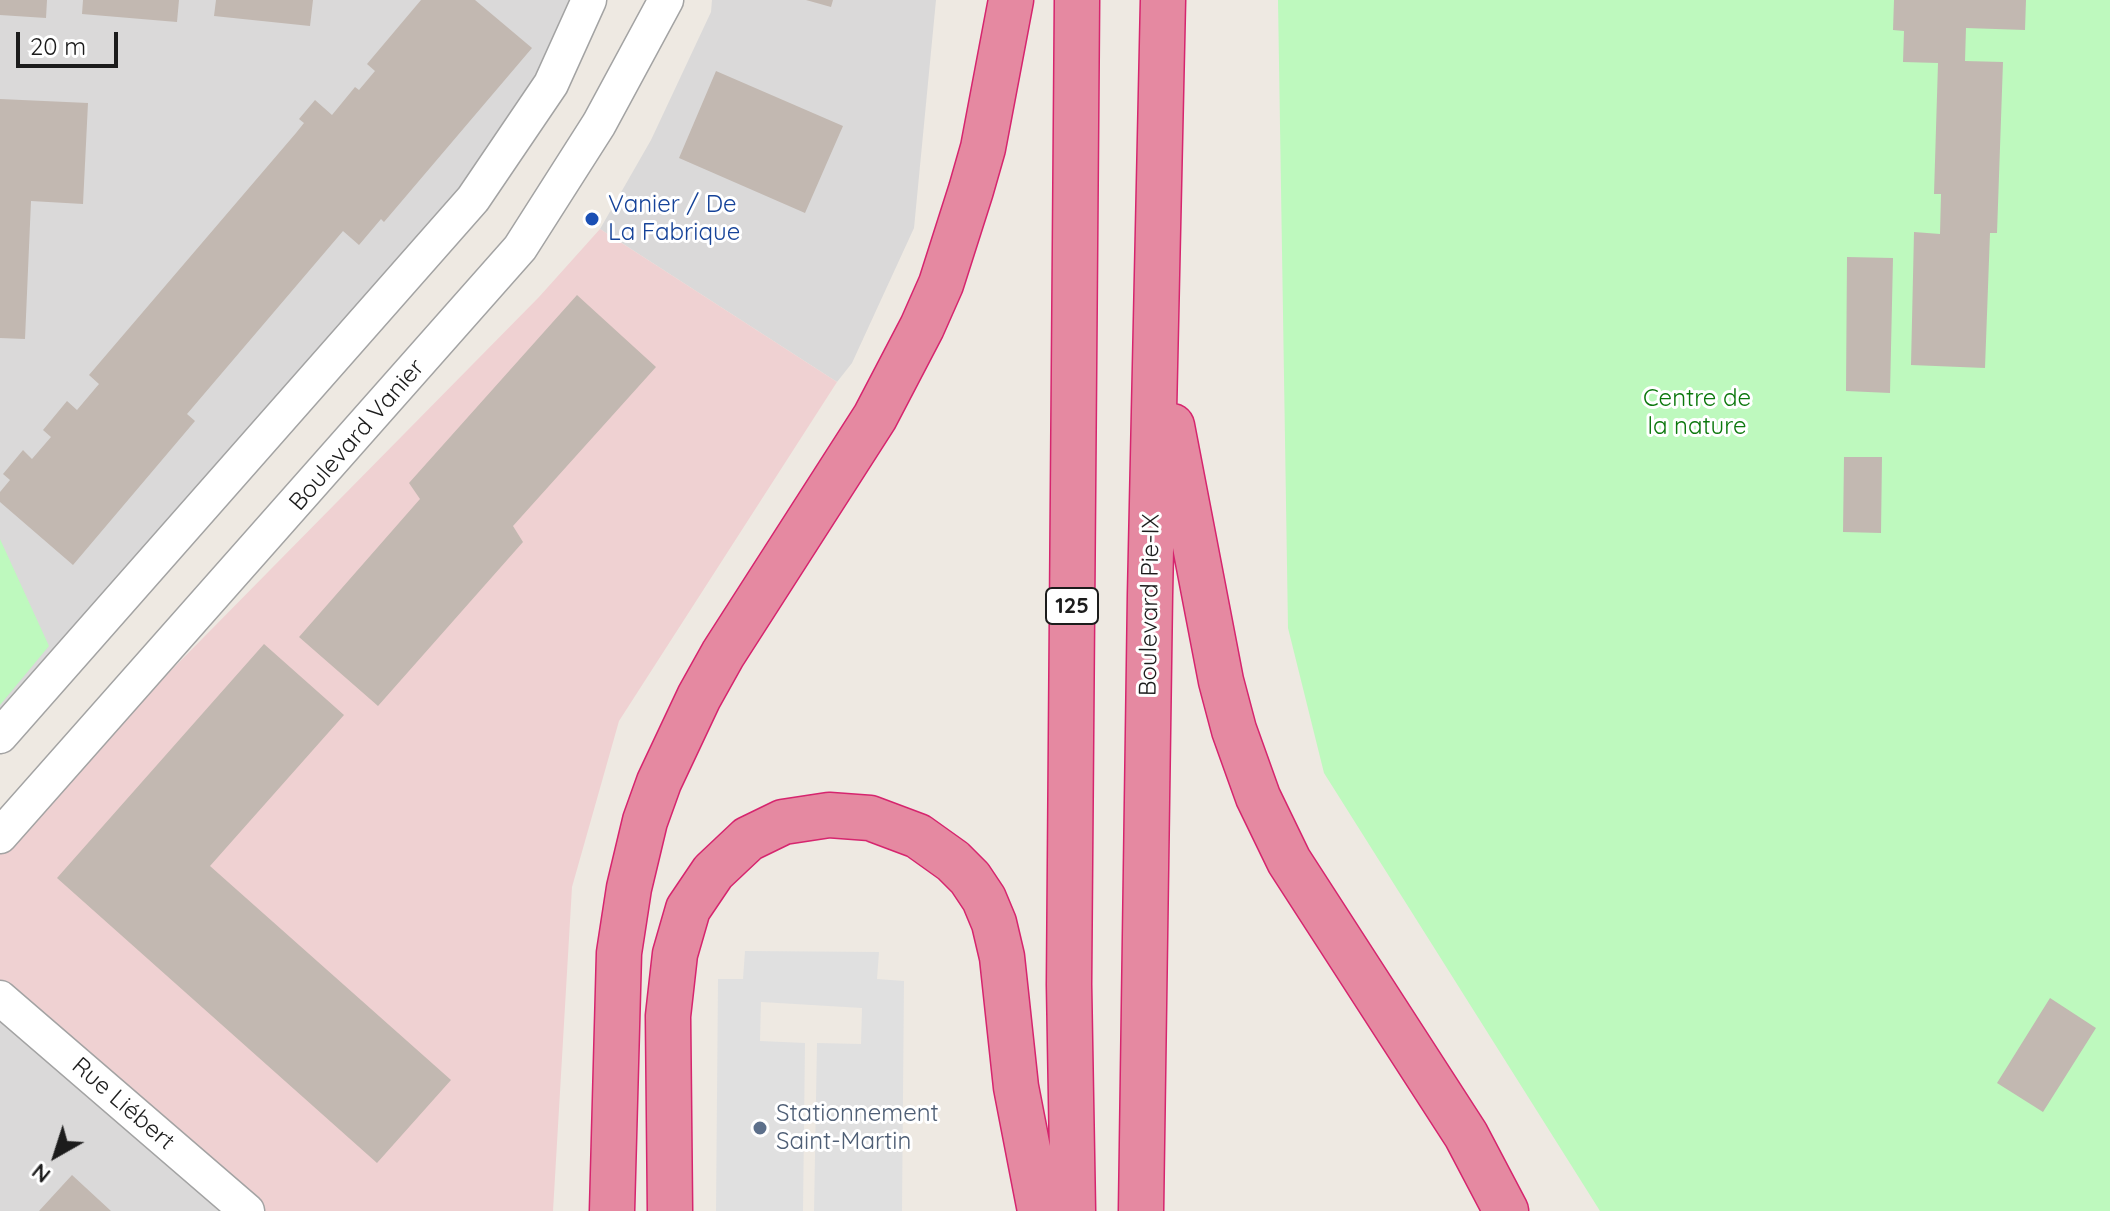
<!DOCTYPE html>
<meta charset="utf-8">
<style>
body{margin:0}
#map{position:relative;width:2110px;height:1211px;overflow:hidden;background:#eee9e2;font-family:Quicksand,sans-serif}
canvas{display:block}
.north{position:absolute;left:16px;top:1115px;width:80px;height:80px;-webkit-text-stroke:6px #fff;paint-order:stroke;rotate:219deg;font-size:22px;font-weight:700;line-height:32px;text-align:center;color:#1c1c1c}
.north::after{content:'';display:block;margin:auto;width:28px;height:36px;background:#1c1c1c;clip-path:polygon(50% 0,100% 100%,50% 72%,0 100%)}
.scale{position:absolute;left:16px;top:32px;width:102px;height:36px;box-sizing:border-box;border:4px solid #1c1c1c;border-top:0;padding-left:10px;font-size:24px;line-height:28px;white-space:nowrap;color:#1c1c1c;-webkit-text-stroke:6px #fff;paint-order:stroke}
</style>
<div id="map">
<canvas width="2110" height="1211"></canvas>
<div class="north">N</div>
<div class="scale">20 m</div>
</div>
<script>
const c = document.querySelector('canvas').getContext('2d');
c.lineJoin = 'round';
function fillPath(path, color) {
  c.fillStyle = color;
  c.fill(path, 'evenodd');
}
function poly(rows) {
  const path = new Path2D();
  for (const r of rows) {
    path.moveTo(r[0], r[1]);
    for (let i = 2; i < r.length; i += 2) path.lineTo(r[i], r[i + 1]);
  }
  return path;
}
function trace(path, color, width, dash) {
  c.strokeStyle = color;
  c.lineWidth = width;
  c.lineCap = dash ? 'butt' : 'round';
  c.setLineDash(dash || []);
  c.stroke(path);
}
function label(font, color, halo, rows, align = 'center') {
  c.font = font + ' Quicksand,sans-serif';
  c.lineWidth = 6;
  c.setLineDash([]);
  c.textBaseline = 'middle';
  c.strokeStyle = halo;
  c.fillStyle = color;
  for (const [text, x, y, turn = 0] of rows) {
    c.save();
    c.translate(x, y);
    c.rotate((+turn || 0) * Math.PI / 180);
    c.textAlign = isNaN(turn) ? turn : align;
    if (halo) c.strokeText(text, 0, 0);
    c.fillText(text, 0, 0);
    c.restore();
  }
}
fillPath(poly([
 [0,0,589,0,551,84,0,736],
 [712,0,936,0,914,228,852,363,837,382,600,229,651,140,711,12],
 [0,998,247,1211,0,1211]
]), '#dad9d9');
fillPath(poly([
 [600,229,837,382,619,721,572,887,553,1211,247,1211,0,998,0,844,539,297]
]), '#efd1d2');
fillPath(poly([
 [1278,0,2110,0,2110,1211,1600,1211,1324,773,1288,628],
 [0,539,49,646,0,705]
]), '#bef9be');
fillPath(poly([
 [745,951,879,952,877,979,904,981,902,1211,814,1211,817,1043,861,1044,862,1008,761,1002,760,1041,805,1043,803,1211,716,1211,718,979,743,979]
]), '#e0e0e0');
fillPath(poly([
 [0,0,47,0,46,18,0,15],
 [83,0,179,0,177,22,82,14],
 [216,0,313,0,310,26,214,16],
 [421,0,475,0,532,48,384,222,381,219,359,245,343,231,187,414,195,421,73,565,0,502,0,492,10,480,3,474,23,450,32,459,51,437,43,430,67,401,77,410,99,384,89,375,296,133,304,123,299,119,315,100,332,115,355,87,359,90,375,71,367,64],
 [806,0,833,0,831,7],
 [1894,0,2026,0,2025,30,1966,28,1965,61,2003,62,1997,233,1990,233,1985,368,1911,365,1914,232,1940,234,1941,194,1934,194,1938,63,1903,62,1904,31,1893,30],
 [716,71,843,126,805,213,679,158],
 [0,99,88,103,83,204,31,201,25,339,0,338],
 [1847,257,1893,258,1890,393,1846,391],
 [577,295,656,367,513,526,523,542,378,706,299,637,420,499,409,483],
 [1844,457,1882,457,1881,533,1843,532],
 [264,644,344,715,210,866,451,1080,377,1163,57,878],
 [2050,998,2096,1028,2043,1112,1997,1083],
 [72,1175,111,1211,39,1211]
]), '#c2b8b1');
const minor = poly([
 [0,736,473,199,551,84,589,0],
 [0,836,520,248,599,124,666,0],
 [0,998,247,1211]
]);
const highway = poly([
 [1172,426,1221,681,1234,730,1258,797,1289,861,1466,1135,1506,1211],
 [612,1211,619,953,629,888,645,821,659,782,699,697,723,654,875,417,922,327,941,284,971,190,983,148,1011,0],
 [670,1211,668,1016,675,954,688,909,713,872,748,839,783,822,829,815,870,818,918,836,953,861,970,878,984,899,994,923,1002,957,1016,1087,1040,1211],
 [1073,1211,1069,984,1077,0],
 [1141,1211,1150,595,1163,0]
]);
trace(minor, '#a3a3a3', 37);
trace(highway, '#d6256e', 47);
trace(minor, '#fff', 34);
trace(highway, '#e589a1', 44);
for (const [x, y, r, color] of [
 [592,219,8,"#1a4fb4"],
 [760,1128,8,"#5c6f8a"]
]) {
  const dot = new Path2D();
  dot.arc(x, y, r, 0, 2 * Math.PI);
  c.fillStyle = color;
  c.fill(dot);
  trace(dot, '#fff', 3);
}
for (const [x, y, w] of [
 [1072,606,52]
]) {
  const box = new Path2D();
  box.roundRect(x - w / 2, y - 18, w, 36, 6);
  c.fillStyle = '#fff';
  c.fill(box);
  trace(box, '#1c1c1c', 2);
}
label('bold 22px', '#1c1c1c', null, [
 ["125",1072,606]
]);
label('24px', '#164399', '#fff', [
 ["Vanier / De",608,205],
 ["La Fabrique",608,233]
], 'left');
label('24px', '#0c780d', '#fff', [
 ["Centre de",1697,399],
 ["la nature",1697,427]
]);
label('24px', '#1c1c1c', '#fff', [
 ["Boulevard Vanier",357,435,-49],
 ["Boulevard Pie-IX",1150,605,-89],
 ["Rue Liébert",123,1104,41]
]);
label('24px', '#4e5e75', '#fff', [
 ["Stationnement",776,1114],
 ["Saint-Martin",776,1142]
], 'left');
</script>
